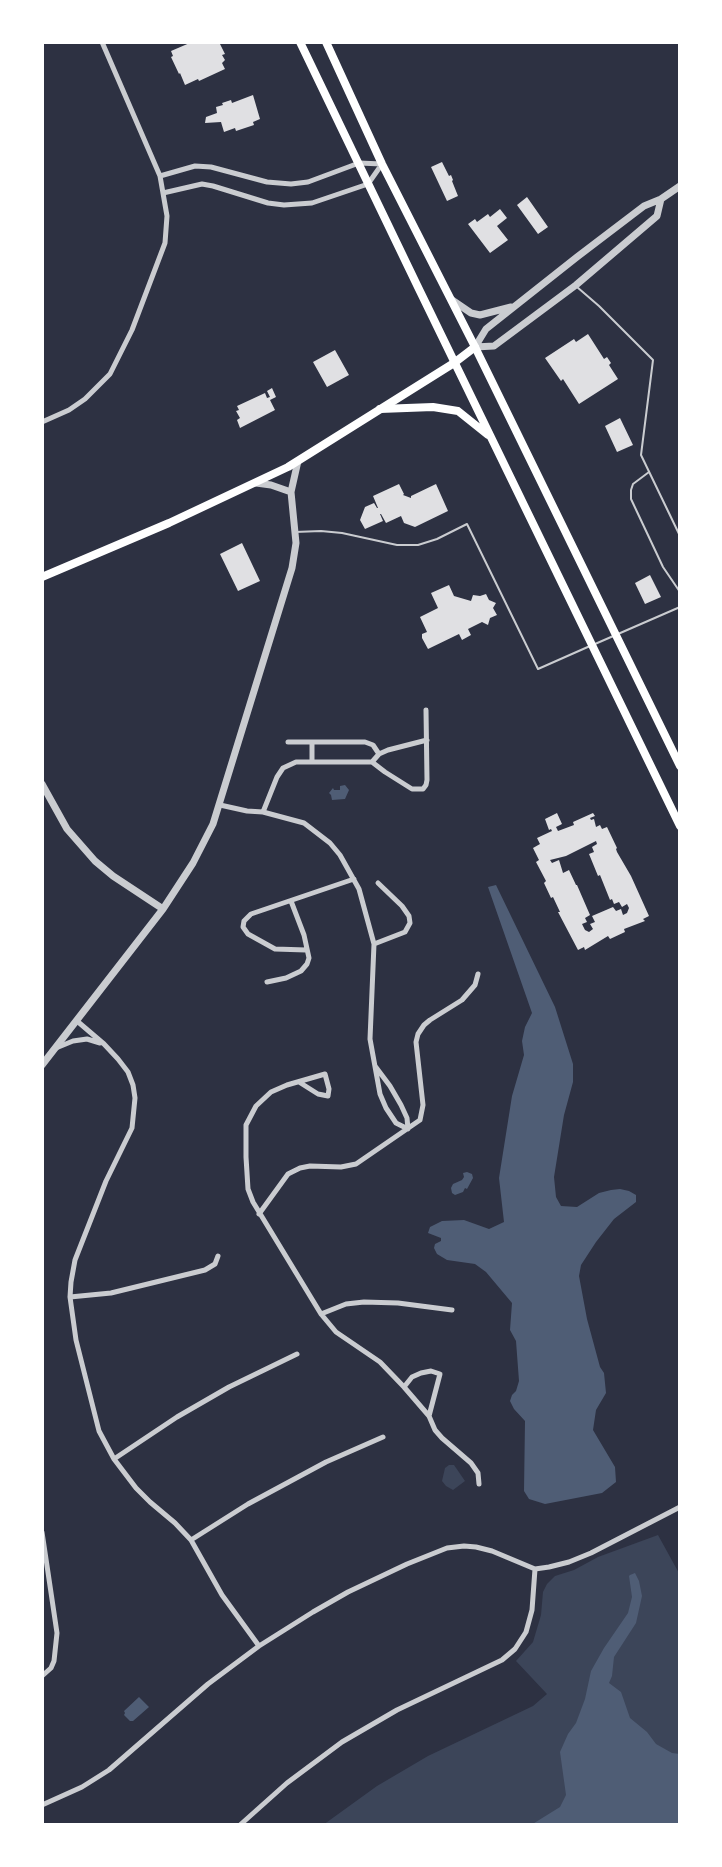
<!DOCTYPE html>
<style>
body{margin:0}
#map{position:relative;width:722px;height:1867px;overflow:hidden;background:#2d3142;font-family:Karla,sans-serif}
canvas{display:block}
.frame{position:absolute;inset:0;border:44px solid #fff;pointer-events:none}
</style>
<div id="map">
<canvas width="722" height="1867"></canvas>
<div class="frame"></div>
</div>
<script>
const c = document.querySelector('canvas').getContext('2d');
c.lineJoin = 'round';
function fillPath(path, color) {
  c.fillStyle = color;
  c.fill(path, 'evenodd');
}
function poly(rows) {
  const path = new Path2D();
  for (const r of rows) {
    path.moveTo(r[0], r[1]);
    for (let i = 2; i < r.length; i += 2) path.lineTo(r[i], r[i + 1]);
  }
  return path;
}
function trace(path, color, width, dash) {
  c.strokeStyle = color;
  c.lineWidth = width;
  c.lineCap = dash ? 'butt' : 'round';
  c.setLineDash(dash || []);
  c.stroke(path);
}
fillPath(poly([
 [449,1465,454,1465,465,1481,453,1490,446,1486,442,1481,445,1468],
 [658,1535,680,1575,680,1825,323,1825,377,1786,428,1756,533,1706,547,1694,516,1661,533,1642,541,1615,543,1592,547,1584,555,1576,574,1570,598,1557]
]), '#3c4559');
fillPath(poly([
 [345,785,349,790,345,799,332,800,331,795,329,793,333,788,334,790,340,790,340,786],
 [496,885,555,1007,573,1064,573,1082,564,1115,554,1177,556,1197,561,1206,577,1207,599,1193,611,1190,620,1189,629,1191,636,1195,636,1202,614,1219,596,1242,581,1265,579,1276,587,1319,600,1367,604,1373,606,1393,596,1410,593,1430,615,1467,616,1482,602,1493,545,1504,529,1499,524,1491,525,1421,514,1409,510,1401,512,1395,516,1391,519,1381,516,1341,510,1330,512,1303,486,1272,475,1264,447,1260,437,1254,434,1248,435,1244,441,1241,441,1238,428,1233,430,1227,442,1221,464,1220,489,1229,504,1222,499,1178,512,1096,524,1055,522,1041,525,1027,532,1013,488,887],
 [467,1172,472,1174,473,1178,467,1189,465,1188,463,1192,455,1195,452,1193,451,1188,453,1184,462,1180,464,1177,463,1173],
 [635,1573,639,1581,642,1596,636,1623,614,1657,612,1676,609,1683,621,1692,630,1718,647,1732,656,1744,672,1753,680,1754,680,1825,531,1825,560,1807,566,1795,560,1752,568,1734,576,1723,585,1699,591,1671,604,1648,628,1613,632,1597,629,1576,630,1575],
 [139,1697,149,1707,133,1721,130,1721,124,1715,125,1713,124,1711]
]), '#4f5d75');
fillPath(poly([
 [192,42,218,42,219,44,220,44,225,54,222,55,225,60,222,63,225,69,199,81,198,79,185,85,180,73,179,74,171,57,173,56,171,51],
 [253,95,260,119,253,122,254,125,236,131,235,128,224,132,221,122,205,123,206,117,217,113,216,107,223,105,222,103,231,100,232,103],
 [442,162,449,176,451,175,453,180,452,181,458,196,447,201,431,167],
 [527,197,548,227,538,234,517,205],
 [500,209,507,218,497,226,508,240,490,253,468,224,475,219,477,222,488,214,490,217],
 [588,334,604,359,607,357,611,363,609,365,618,379,579,404,563,379,561,381,545,358,574,339,576,342],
 [335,350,349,375,327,387,313,362],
 [272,388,276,397,270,400,275,410,240,428,237,420,240,418,236,411,239,410,237,406,265,393,267,398,270,397,267,391],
 [620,418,633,445,617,452,605,426],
 [399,484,404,494,403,495,411,498,411,496,436,484,448,511,415,527,404,523,401,516,386,523,381,514,380,514,383,521,365,529,360,520,365,507,374,503,377,508,378,508,373,496],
 [242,543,260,581,238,591,220,554],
 [650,575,661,597,645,604,635,583],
 [449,585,454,596,471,601,473,595,480,596,486,594,489,600,496,603,493,608,497,615,490,618,488,625,482,622,468,629,471,635,462,640,459,634,428,649,422,638,422,634,427,632,420,617,438,608,431,593],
 [557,813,562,824,556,827,558,831,574,825,573,822,593,813,595,816,590,818,591,820,594,819,596,827,600,825,602,829,607,827,617,848,616,849,617,852,631,876,649,916,643,919,645,921,624,929,625,932,610,939,608,936,585,950,584,947,578,950,558,912,560,912,553,897,551,898,544,883,546,881,536,862,539,860,533,848,540,844,537,838,552,831,551,829,549,830,545,819],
 [596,841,597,844,592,847,594,852,589,854,598,876,600,875,610,900,612,899,614,904,619,902,622,907,627,904,629,908,627,913,623,915,621,909,616,911,613,907,592,916,595,922,590,924,593,929,589,932,585,930,582,924,587,922,585,918,590,915,577,885,576,885,569,870,563,873,559,860,552,863,550,860,566,856]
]), '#e0e0e3');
trace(poly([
 [577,287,599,306,653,360,641,455,680,536],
 [649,472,633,484,631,490,631,499,663,567,680,592,680,591],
 [295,532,321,531,342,533,397,545,418,545,437,539,467,524,538,669,590,646],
 [595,644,680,607]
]), '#caccd0', 2);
trace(poly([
 [160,176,195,166,211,167,267,182,291,184,308,182,359,163,382,164],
 [163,193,202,184,213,186,268,203,284,205,312,203,368,184,382,164],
 [42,422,69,410,85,399,110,374,132,330,165,243,167,216,160,176,102,42],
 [288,742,365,742,373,745,379,754],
 [312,761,312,742],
 [372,762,379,754,388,750,427,740],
 [220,805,247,811,263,812,304,823,330,843,340,855,359,889,374,944,370,1039,380,1094,386,1108,396,1123,408,1129,407,1118,401,1105,390,1086,375,1066],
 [263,812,277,777,283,768,296,762,372,762,385,772,412,789,423,789,426,785,427,780,426,710],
 [374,944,405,932,410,923,409,916,402,906,378,883],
 [306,950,275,949,248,934,243,927,244,921,251,914,354,879],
 [267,982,286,978,301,971,307,964,309,958,304,935,291,901],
 [77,1021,104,1044,118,1059,128,1072,133,1085,135,1098,132,1128,106,1181,75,1260,71,1282,70,1297,76,1340,99,1431,114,1459,136,1488,150,1502,175,1523,191,1540,222,1595,259,1646],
 [56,1048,73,1041,87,1039,100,1043],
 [299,1082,318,1094,328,1096,329,1089,325,1074,287,1085,271,1092,256,1106,246,1125,246,1157,248,1189,253,1202,321,1314,336,1332,380,1362,404,1387,429,1416,435,1430,442,1438,471,1463,478,1473,479,1484],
 [259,1214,288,1174,300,1168,310,1166,341,1167,356,1164,420,1120,423,1105,416,1042,418,1034,424,1025,430,1020,462,1000,475,985,478,974],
 [70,1297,111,1293,205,1270,215,1264,218,1256],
 [321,1314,346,1304,364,1302,398,1303,452,1310],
 [404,1387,412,1377,421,1373,431,1371,440,1374,429,1416],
 [114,1459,177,1417,229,1387,297,1354],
 [42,1532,57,1633,54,1661,51,1668,42,1676],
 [191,1540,248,1504,326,1462,383,1437],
 [42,1805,82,1787,109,1770,208,1684,259,1646,313,1612,348,1592,407,1564,447,1548,464,1546,476,1547,492,1551,535,1569,549,1567,569,1562,591,1553,680,1507],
 [240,1825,287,1783,342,1742,397,1710,502,1660,515,1649,526,1632,532,1610,535,1569]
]), '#caccd0', 5);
trace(poly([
 [452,300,471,313,480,315,511,307],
 [475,347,486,329,577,257,644,206,661,199,680,186],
 [475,347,494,346,576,285,657,216,661,199],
 [256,483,271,485,291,492],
 [42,784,67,829,95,861,113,876,163,909],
 [42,1065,163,909,193,863,213,824,292,568,296,543,291,492,298,461]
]), '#caccd0', 7);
trace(poly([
 [42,577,169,523,288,467,454,363,475,347]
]), '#fff', 8);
trace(poly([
 [300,42,416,283,680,826],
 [326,42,382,164,475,347,680,766],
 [380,409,433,407,458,411,488,435]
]), '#fff', 8);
</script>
